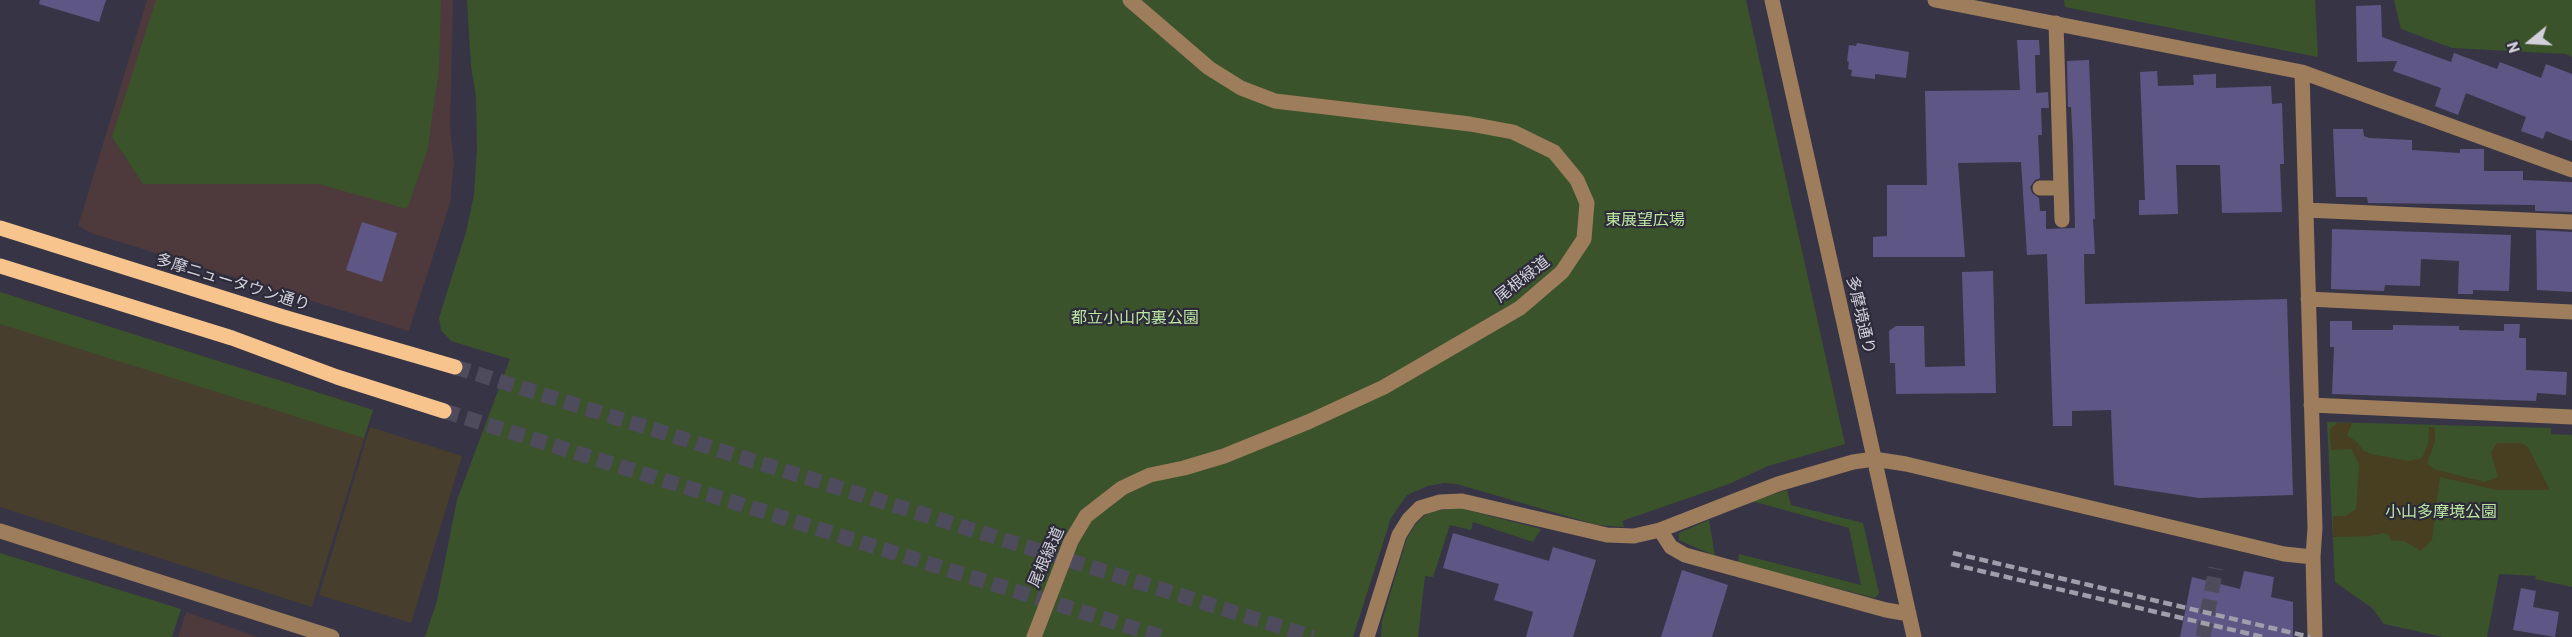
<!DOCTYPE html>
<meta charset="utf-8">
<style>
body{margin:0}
#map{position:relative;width:2572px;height:637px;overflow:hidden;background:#373545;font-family:Barlow,sans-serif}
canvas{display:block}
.north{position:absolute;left:2500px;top:12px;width:60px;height:60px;-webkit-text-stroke:4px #2d2b3a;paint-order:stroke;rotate:252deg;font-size:16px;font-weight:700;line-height:24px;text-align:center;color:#d2d1db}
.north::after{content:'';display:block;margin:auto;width:21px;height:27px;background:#d2d1db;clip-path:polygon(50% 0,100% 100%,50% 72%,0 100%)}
</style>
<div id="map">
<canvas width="2572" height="637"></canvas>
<div class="north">N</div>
</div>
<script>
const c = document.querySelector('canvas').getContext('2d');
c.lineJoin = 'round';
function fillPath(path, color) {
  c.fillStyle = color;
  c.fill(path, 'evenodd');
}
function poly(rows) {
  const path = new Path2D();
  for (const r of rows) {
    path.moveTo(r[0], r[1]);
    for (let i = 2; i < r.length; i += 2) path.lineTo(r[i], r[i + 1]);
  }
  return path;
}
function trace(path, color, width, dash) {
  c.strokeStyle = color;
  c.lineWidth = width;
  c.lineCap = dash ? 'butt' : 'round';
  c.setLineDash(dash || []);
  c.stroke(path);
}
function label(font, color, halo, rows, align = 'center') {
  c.font = font + ' Barlow,"Noto Sans JP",sans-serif';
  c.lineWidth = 4.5;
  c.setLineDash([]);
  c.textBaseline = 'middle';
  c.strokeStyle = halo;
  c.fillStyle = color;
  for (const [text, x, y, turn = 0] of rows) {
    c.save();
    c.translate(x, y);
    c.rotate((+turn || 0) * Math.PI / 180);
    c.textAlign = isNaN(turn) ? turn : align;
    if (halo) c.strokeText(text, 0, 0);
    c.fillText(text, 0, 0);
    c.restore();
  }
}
fillPath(poly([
 [0,292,373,410,312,607,0,507],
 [370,427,462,456,411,623,319,595]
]), '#473e2d');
fillPath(poly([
 [147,0,453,0,450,127,454,162,450,203,409,331,94,234,78,226],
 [186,612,258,637,178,637]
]), '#4e393c');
fillPath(poly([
 [156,0,441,0,439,70,427,152,407,209,319,184,143,184,112,137],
 [467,0,1746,0,1845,444,1768,466,1729,484,1622,521,1624,527,1597,525,1457,484,1444,483,1428,486,1407,495,1391,518,1353,637,425,637,437,601,457,500,510,359,451,341,441,330,439,318,466,232,474,195,477,149,476,97,471,66],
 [2064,0,2315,0,2318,57,2065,7],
 [2394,0,2572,0,2572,57,2566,54,2452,48,2401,29],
 [0,292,373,410,364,438,0,324],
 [2327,422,2551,428,2551,434,2572,435,2572,587,2535,579,2536,576,2499,574,2487,637,2443,637,2384,624,2372,608,2335,582],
 [1787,490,1791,505,1863,523,1879,593,1875,598,1738,563,1739,554,1861,585,1849,528,1752,501],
 [1460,508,1541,529,1533,542,1473,522,1471,530,1450,525,1433,577,1425,576,1418,637,1381,637,1382,621,1407,538,1415,525,1424,516,1434,511],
 [1709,520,1715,556,1679,540,1679,533],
 [0,553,181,609,172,637,0,637]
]), '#3b532b');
fillPath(poly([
 [2337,423,2352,423,2347,436,2356,441,2364,451,2375,455,2410,461,2422,458,2428,444,2429,427,2435,428,2435,442,2427,463,2434,469,2485,482,2498,477,2491,453,2497,443,2521,443,2528,447,2550,490,2497,490,2440,477,2432,540,2421,551,2404,541,2391,540,2389,535,2383,533,2370,536,2333,537,2333,516,2346,516,2356,509,2359,464,2351,449,2331,450,2330,429]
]), '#473f1f');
fillPath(poly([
 [40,0,106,0,99,22,39,4],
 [2381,5,2382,37,2451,62,2454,53,2497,69,2500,62,2541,78,2546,64,2572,74,2572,141,2546,131,2543,139,2521,131,2526,117,2466,93,2458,115,2435,106,2441,88,2393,71,2397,61,2357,62,2356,6],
 [2017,40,2039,40,2040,55,2035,55,2036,93,2048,92,2049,108,2041,108,2042,135,2038,135,2040,178,2035,180,2030,187,2032,193,2039,198,2040,211,2046,211,2046,229,2075,228,2073,144,2071,107,2068,107,2067,61,2089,60,2095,219,2093,219,2095,254,2084,254,2085,304,2287,299,2293,495,2199,498,2114,485,2111,410,2072,411,2072,426,2053,426,2047,254,2027,255,2021,162,1958,163,1965,257,1873,257,1873,237,1887,236,1887,185,1927,185,1925,91,2020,90],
 [1857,43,1909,52,1906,78,1875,74,1875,79,1851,76,1852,70,1848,69,1849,62,1847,61,1849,45,1856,46],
 [2157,71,2158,86,2194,85,2193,75,2216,74,2216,88,2271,86,2272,104,2282,103,2284,164,2280,164,2282,212,2222,213,2220,165,2176,165,2178,214,2139,215,2139,200,2145,200,2140,72],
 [2333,129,2363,129,2364,136,2369,138,2412,140,2412,150,2460,153,2460,149,2484,149,2484,171,2523,171,2523,180,2572,182,2572,212,2535,211,2535,205,2368,203,2367,197,2336,197],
 [362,222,397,233,382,282,346,270],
 [2332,229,2511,235,2509,291,2473,290,2473,294,2458,294,2459,261,2421,259,2420,286,2385,285,2384,291,2331,289],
 [2536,230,2572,232,2572,292,2537,290],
 [1993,271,1996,393,1896,394,1895,363,1890,363,1889,331,1896,326,1924,326,1925,367,1965,366,1962,272],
 [2330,321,2352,321,2352,330,2393,330,2393,325,2459,326,2459,330,2504,331,2504,324,2520,324,2519,338,2526,338,2526,370,2567,372,2566,395,2537,393,2536,401,2332,394,2334,347,2330,347],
 [1453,533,1549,561,1553,547,1596,560,1573,637,1526,637,1533,612,1494,600,1499,584,1443,568],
 [1682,570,1728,585,1712,637,1661,637],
 [2244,571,2274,577,2271,597,2293,602,2293,637,2180,637,2192,577,2240,589],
 [2521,588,2536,591,2533,607,2559,612,2555,637,2513,630]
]), '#5e5785');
trace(poly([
 [2203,637,2216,568]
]), '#4e4c5c', 15, [15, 8]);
trace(poly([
 [455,367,1313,637],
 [444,411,1162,637]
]), '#4e4c5c', 15, [15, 8]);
trace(poly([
 [1772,0,1914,637],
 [1935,0,2302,72,2572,170],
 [2056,23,2062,220],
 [2302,72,2315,528,2313,557,2315,637],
 [2040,188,2061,188],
 [2306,210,2572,222],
 [2308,299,2572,312],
 [2311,405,2572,417],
 [1660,530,1671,547,1685,555,1886,610,1909,614],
 [0,531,332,637],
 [1034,637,1071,541,1086,516,1122,488,1150,475,1184,468,1224,456,1308,422,1384,387,1520,308,1562,272,1584,239,1587,203,1577,180,1554,152,1513,132,1470,124,1275,101,1241,88,1209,68,1130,0],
 [1367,637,1399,535,1409,519,1420,508,1440,502,1462,501,1607,535,1634,536,1660,530,1778,484,1853,462,1874,459,1906,464,2284,554,2313,557]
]), '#9d7d5c', 15);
trace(poly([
 [0,228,283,317,455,367],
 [0,266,232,338,337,377,444,411]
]), '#f8c48e', 15);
trace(poly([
 [1953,553,2310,637],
 [1951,564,2263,637]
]), '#9f9eaa', 4.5, [9, 4.5]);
label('16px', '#bbe69f', '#2d2b3a', [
 ["東展望広場",1645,220],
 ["都立小山内裏公園",1135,318],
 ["小山多摩境公園",2441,512]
]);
label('16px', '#d2d1db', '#2d2b3a', [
 ["尾根緑道",1522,279,-38],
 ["多摩ニュータウン通り",233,282,17],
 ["多摩境通り",1861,315,77],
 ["尾根緑道",1046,557,-66]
]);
</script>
